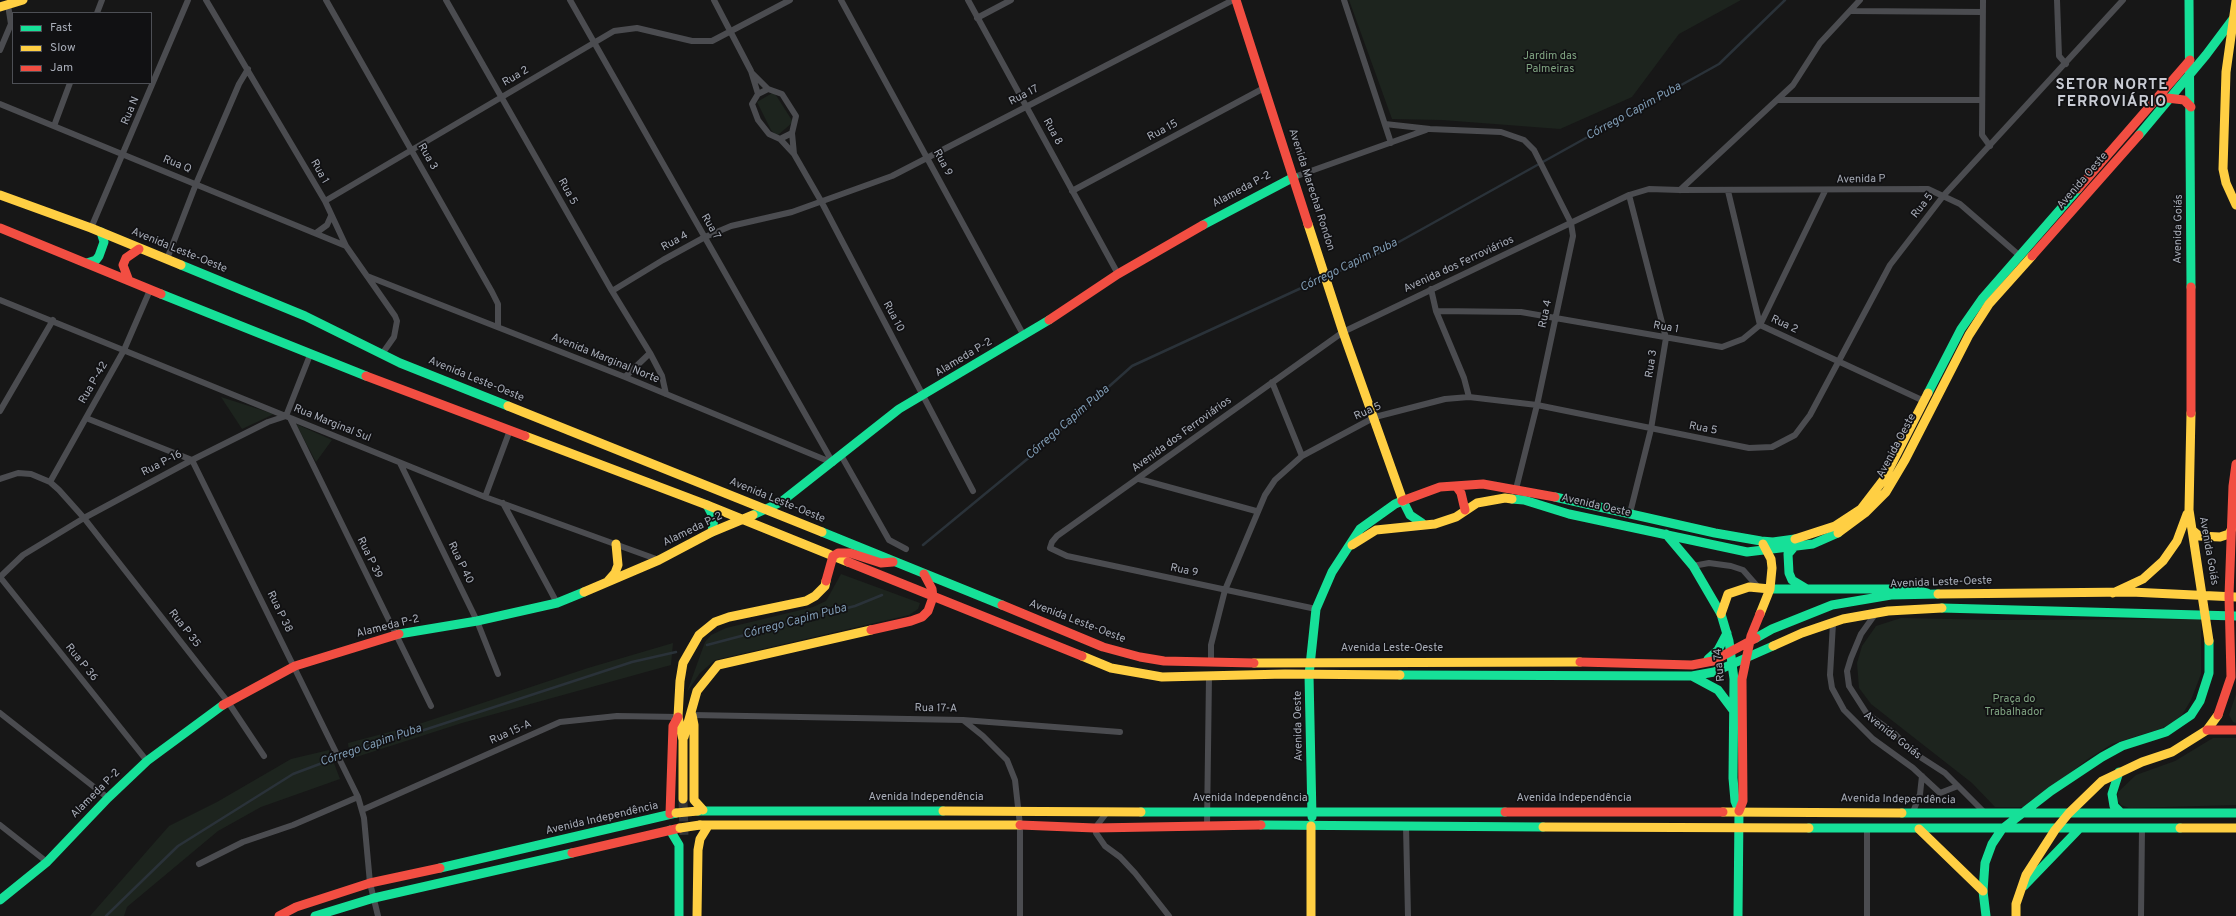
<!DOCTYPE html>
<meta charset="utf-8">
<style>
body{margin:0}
#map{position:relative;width:2236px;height:916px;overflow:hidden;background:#171717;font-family:Overpass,sans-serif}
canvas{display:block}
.legend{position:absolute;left:12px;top:12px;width:140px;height:72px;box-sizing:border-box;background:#111113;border:1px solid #4d4f55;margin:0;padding:5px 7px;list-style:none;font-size:12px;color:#a8adb8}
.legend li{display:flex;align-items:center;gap:8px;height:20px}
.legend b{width:20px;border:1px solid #4d4f55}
</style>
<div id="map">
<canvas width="2236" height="916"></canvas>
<ul class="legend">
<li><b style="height:5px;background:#16e098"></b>Fast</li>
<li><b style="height:5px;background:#ffcf43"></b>Slow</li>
<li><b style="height:5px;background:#f24e42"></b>Jam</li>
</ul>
</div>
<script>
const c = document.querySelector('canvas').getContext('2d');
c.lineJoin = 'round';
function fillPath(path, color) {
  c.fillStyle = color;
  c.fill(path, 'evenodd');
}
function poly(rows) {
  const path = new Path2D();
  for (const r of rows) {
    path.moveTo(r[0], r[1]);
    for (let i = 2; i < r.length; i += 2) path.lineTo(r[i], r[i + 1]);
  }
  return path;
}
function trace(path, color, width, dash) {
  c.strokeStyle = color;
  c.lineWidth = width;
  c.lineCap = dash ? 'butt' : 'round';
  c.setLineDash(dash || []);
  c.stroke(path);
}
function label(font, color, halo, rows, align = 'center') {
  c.font = font + ' Overpass,sans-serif';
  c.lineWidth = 3.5;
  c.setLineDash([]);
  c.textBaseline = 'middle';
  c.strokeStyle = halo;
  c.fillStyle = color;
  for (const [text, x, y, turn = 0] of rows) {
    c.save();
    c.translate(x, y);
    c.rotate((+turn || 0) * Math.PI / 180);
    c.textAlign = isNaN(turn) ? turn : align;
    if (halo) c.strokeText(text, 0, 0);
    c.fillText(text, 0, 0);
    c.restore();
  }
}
fillPath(poly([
 [1349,0,1741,0,1679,34,1632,97,1560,129,1442,120,1392,119],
 [774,92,793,122,777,136,771,130,757,102],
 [221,397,274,414,242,429],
 [296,424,332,440,316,462],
 [841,574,920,603,918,609,909,615,715,660,700,673,687,692,705,642,711,635,726,628,813,607,826,601],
 [1901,618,1999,620,2201,619,2201,674,2191,700,2182,715,2173,722,2163,728,2112,744,2088,759,2027,807,1995,807,1972,783,1871,704,1859,688,1857,663,1862,646,1876,626],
 [673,643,671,665,462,723,350,759,348,743,416,725,588,668],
 [2236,694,2236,723,2233,722,2229,715],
 [2213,738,2236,738,2236,805,2129,808,2121,805,2117,800,2118,792,2136,775,2175,761],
 [329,750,340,779,261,807,218,831,127,907,124,916,90,916,169,826,217,802,291,759]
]), '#1d241e');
trace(poly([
 [1328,276,1379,253,1719,64,1785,0],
 [923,545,1031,456,1132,366,1323,278],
 [707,645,855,606,882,595],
 [106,916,178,846,293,774,381,741,418,732,632,662,676,652]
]), '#2a3239', 2.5);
trace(poly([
 [683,799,684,837]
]), '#343537', 9, [9, 4.5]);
trace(poly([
 [206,0,325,201,346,246,395,316,397,321,394,337,382,354],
 [326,0,492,292,498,304,498,327],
 [446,0,612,291,650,353,662,376,666,394],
 [570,0,833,463],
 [714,0,751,71,758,94],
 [841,0,1024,336],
 [968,0,1118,274],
 [1344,0,1391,143],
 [1983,0,1982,135,1990,146],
 [2057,0,2059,56,2066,64],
 [1852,11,1983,12],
 [97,13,102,0],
 [977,18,1011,0],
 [0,50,11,24,8,5],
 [752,73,768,89],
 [768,89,782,94,796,116,792,133,780,139,769,134,758,120,752,104,758,94,768,89],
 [1778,100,1982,100],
 [0,104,346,246],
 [1385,124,1430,129,1501,132,1524,140,1534,150,1571,223,1573,236,1537,405,1516,489],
 [54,126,70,83],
 [792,133,794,154],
 [780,139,794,154,821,201,973,491],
 [1294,177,1426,130],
 [1680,190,1793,85,1820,43,1860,0],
 [1072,191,1264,88],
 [1728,191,1760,325,1924,401],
 [1629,195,1666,338,1651,429,1630,513],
 [325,201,614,31,637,28,692,41,712,41,790,0],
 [91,228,188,0],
 [316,233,327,225,331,216],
 [167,259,196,184,239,84,248,69],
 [367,276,625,377,833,463],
 [1431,289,1436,311,1464,378,1469,397],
 [612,291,663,260,705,237,731,226,792,212,892,176,1233,0],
 [0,300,485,497,659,560],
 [1436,311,1521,312,1722,347,1743,339,1760,325,1825,191],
 [625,377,650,353],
 [1272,382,1302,456],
 [0,411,53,320],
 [86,418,192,460,358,797,364,818,370,883,378,916],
 [290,418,431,706],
 [842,457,889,540,906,549],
 [400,463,477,621,498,674],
 [0,479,18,473,31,474,50,482,59,490,84,518,228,702,264,756],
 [1139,479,1256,511],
 [50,482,124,350,150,290],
 [485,497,510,430],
 [503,503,557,603],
 [1693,566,1709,563,1731,566,1743,570,1758,587],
 [0,577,23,555,84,518,192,460,268,422,286,416,310,355],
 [0,577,147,761],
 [1316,609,1067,556,1050,548,1052,542,1057,536,1343,332,1629,195,1649,189,1680,190,1928,189,1960,204,2020,256],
 [1876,613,1861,634,1851,658,1847,671,1849,686,1867,714,1894,733,1914,753,1945,773,1985,813],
 [1833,623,1830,675,1832,688,1844,710,1873,739,1913,768,1940,793,1958,786],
 [1211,663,1211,645,1225,590,1265,495,1275,480,1302,456,1375,417,1445,399,1469,397,1537,405,1749,448,1772,447,1795,435,1810,415,1890,265,1944,195,2123,0],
 [0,713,108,798],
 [692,715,963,720,983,736,1007,760,1015,780,1020,825,1020,916],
 [963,720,1120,732],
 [362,810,560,722,617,716,678,717],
 [1108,811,1095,828,1096,833,1105,846,1120,857,1135,873,1169,916],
 [1913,812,1920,794,1922,776],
 [0,825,47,862],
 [1207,825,1209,676],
 [1406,826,1408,916],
 [1867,828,1867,916],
 [199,864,243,842,293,825,358,797],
 [2141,916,2142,828]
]), '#4b4c50', 6);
trace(poly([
 [2189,0,2191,287],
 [2139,135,2206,55,2233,19],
 [1203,225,1294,177],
 [87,263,96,260,99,256,104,242,101,232],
 [181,265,305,316,400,363,508,406],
 [161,294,366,376],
 [1928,393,1961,329,1982,299,2078,189],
 [1555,497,1715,533,1761,541,1773,542,1795,539],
 [1512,499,1524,500,1569,514,1747,552,1813,544,1838,533],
 [1403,501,1410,515,1422,523],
 [707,505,714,518,712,532],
 [753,515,781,502,899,409,1049,320],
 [822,532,1002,605],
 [1666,534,1693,566,1721,614,1729,641,1734,679,1733,778,1735,801,1739,811,1738,916],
 [1794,547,1788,554,1789,573,1792,580,1807,589],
 [1770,589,1909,589,1927,593],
 [1942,608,2236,616],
 [399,634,477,621,557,603,584,592],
 [1756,638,1772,629,1832,605,1891,595,1938,594],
 [1708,659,1718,650,1727,633],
 [1400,675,1692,676,1714,672,1773,646],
 [1692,676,1718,690,1733,710],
 [2119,772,2112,794,2114,806,2121,813],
 [698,811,943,811],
 [1141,812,1505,812],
 [1902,813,2236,813],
 [1312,817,1309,675,1316,609,1332,572,1360,529,1395,504,1402,501],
 [1261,825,1543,827],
 [1809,828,2180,828],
 [670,830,679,845,679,916],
 [440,868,676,813],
 [2024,886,2079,829],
 [0,900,47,862,108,798,147,761,223,705],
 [315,916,374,898,572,853],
 [1986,916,1983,891,1985,863,1992,844,2002,829,2051,791,2102,757,2122,746,2166,732,2191,715,2200,701,2209,673,2209,641]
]), '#16e098', 9);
trace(poly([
 [2236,1,2226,72,2223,169,2226,183,2236,205],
 [0,7,23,0],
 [0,195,91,228,181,265],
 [1308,224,1343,332,1403,501],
 [508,406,822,532],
 [2191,413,2189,510,2209,641],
 [525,436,707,505,848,562],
 [2192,530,2199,536,2220,537,2229,534,2233,526],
 [1838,533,1865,513,1886,492,1905,460,1969,335,1989,304,2032,256],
 [1795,539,1835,526,1861,509,1884,479,1928,393],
 [1352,545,1376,530,1435,524,1456,517,1477,503,1505,498,1512,499],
 [608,581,615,573,618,565,616,544],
 [584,592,659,560,712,532,753,515],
 [2113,593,2143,579,2163,561,2177,541,2187,514],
 [1938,594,2131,592,2236,597],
 [1721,614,1728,594,1749,587,1770,589],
 [1760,614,1770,589,1772,568,1771,559,1763,544],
 [1773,646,1802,633,1843,619,1888,611,1942,608],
 [1082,656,1111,668,1162,677,1285,674,1400,675],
 [1254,663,1580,662],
 [692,715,694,725,694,800,703,810],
 [684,737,697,691,718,665,871,630],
 [683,799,683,740,678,717,680,681,683,663,699,635,715,622,729,617,806,601,815,596,825,586,826,581],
 [943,811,1141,812],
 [1723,812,1902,813],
 [700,825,1020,825],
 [1311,826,1311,916],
 [1543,827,1809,828],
 [2180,828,2236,828],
 [1919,829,1983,891],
 [697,916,698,850,700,839,708,826],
 [2016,916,2016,904,2026,875,2055,830,2069,813,2102,781,2142,762,2172,752,2207,730,2218,715]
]), '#ffcf43', 9);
trace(poly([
 [1236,0,1308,224],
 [2167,98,2184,100,2191,107],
 [2078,189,2190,60],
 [0,228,161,294],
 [2032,256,2139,135],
 [129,281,123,265,126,258,139,249],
 [2191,287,2191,413],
 [1049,320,1118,274,1203,225],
 [366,376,525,436],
 [1456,486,1461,493,1465,510],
 [1402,501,1440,487,1483,484,1555,497],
 [848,562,1082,656],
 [826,581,833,556,838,553,850,553,881,563,893,562],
 [1002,605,1103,647,1140,657,1164,661,1254,663],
 [871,630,911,621,922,617,928,611,933,597,932,589,924,574],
 [1580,662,1692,665,1713,661,1756,638],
 [223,705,295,666,399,634],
 [2218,715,2231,677,2229,596,2233,486,2236,464],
 [2207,730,2236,730],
 [1739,811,1743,801,1742,679,1751,636,1760,614],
 [1505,812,1723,812],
 [670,814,673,726,678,717],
 [1020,825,1095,828,1261,825],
 [572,853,680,828],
 [279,916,296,907,370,883,440,868]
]), '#f24e42', 9);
trace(poly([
 [676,813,698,811],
 [680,828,700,825]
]), '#ffcf43', 9);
label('11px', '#7fa381', '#111113', [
 ["Jardim das",1550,57],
 ["Palmeiras",1550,70],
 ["Praça do",2014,700],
 ["Trabalhador",2014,713]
]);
label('11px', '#a8adb8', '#111113', [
 ["Rua 2",516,77,-30],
 ["Rua 17",1024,96,-27],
 ["Rua N",131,111,-67],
 ["Rua 15",1163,131,-28],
 ["Rua 8",1052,132,61],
 ["Rua 3",427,157,60],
 ["Rua 9",942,163,62],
 ["Rua Q",177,165,22],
 ["Rua 1",319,172,60],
 ["Avenida P",1861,180,-1],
 ["Avenida Oeste",2083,181,-49],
 ["Alameda P-2",1242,190,-28],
 ["Avenida Marechal Rondon",1311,190,72],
 ["Rua 5",567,192,61],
 ["Rua 5",1923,206,-52],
 ["Rua 7",710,227,60],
 ["Avenida Goiás",2179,229,-89],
 ["Rua 4",675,242,-29],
 ["Avenida Leste-Oeste",179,251,22],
 ["Avenida dos Ferroviários",1459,265,-25],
 ["Rua 4",1546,314,-78],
 ["Rua 10",893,317,62],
 ["Rua 2",1784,325,25],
 ["Rua 1",1666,328,10],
 ["Alameda P-2",964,358,-31],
 ["Avenida Marginal Norte",605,359,22],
 ["Rua 3",1652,364,-81],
 ["Avenida Leste-Oeste",476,380,22],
 ["Rua P-42",94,383,-60],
 ["Rua 5",1368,412,-24],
 ["Rua Marginal Sul",332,424,22],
 ["Rua 5",1703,429,11],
 ["Avenida dos Ferroviários",1182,435,-36],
 ["Avenida Oeste",1897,446,-62],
 ["Rua P-16",162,464,-27],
 ["Avenida Leste-Oeste",777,501,22],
 ["Avenida Oeste",1596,506,13],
 ["Alameda P-2",693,530,-26],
 ["Avenida Goiás",2208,551,80],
 ["Rua P 39",369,558,64],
 ["Rua P 40",460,563,64],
 ["Rua 9",1184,571,12],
 ["Avenida Leste-Oeste",1941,583,-2],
 ["Rua P 38",279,612,64],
 ["Avenida Leste-Oeste",1077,622,21],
 ["Alameda P-2",388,627,-14],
 ["Rua P 35",184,629,52],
 ["Avenida Leste-Oeste",1392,649],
 ["Rua P 36",81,663,51],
 ["Rua 74",1720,665,-96],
 ["Rua 17-A",936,709,1],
 ["Avenida Oeste",1299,726,-91],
 ["Rua 15-A",511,733,-24],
 ["Avenida Goiás",1892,736,38],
 ["Alameda P-2",96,794,-45],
 ["Avenida Independência",926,798],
 ["Avenida Independência",1250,799],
 ["Avenida Independência",1574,799],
 ["Avenida Independência",1898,800,1],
 ["Avenida Independência",602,819,-13]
]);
label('italic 12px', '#7f9bb3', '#111113', [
 ["Córrego Capim Puba",1634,112,-29],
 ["Córrego Capim Puba",1349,266,-26],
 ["Córrego Capim Puba",1068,423,-41],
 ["Córrego Capim Puba",795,622,-15],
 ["Córrego Capim Puba",371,746,-19]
]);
c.letterSpacing = '1px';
label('bold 15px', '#c9ccd4', '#111113', [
 ["SETOR NORTE",2112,86],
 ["FERROVIÁRIO",2112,103]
]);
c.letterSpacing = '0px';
</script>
